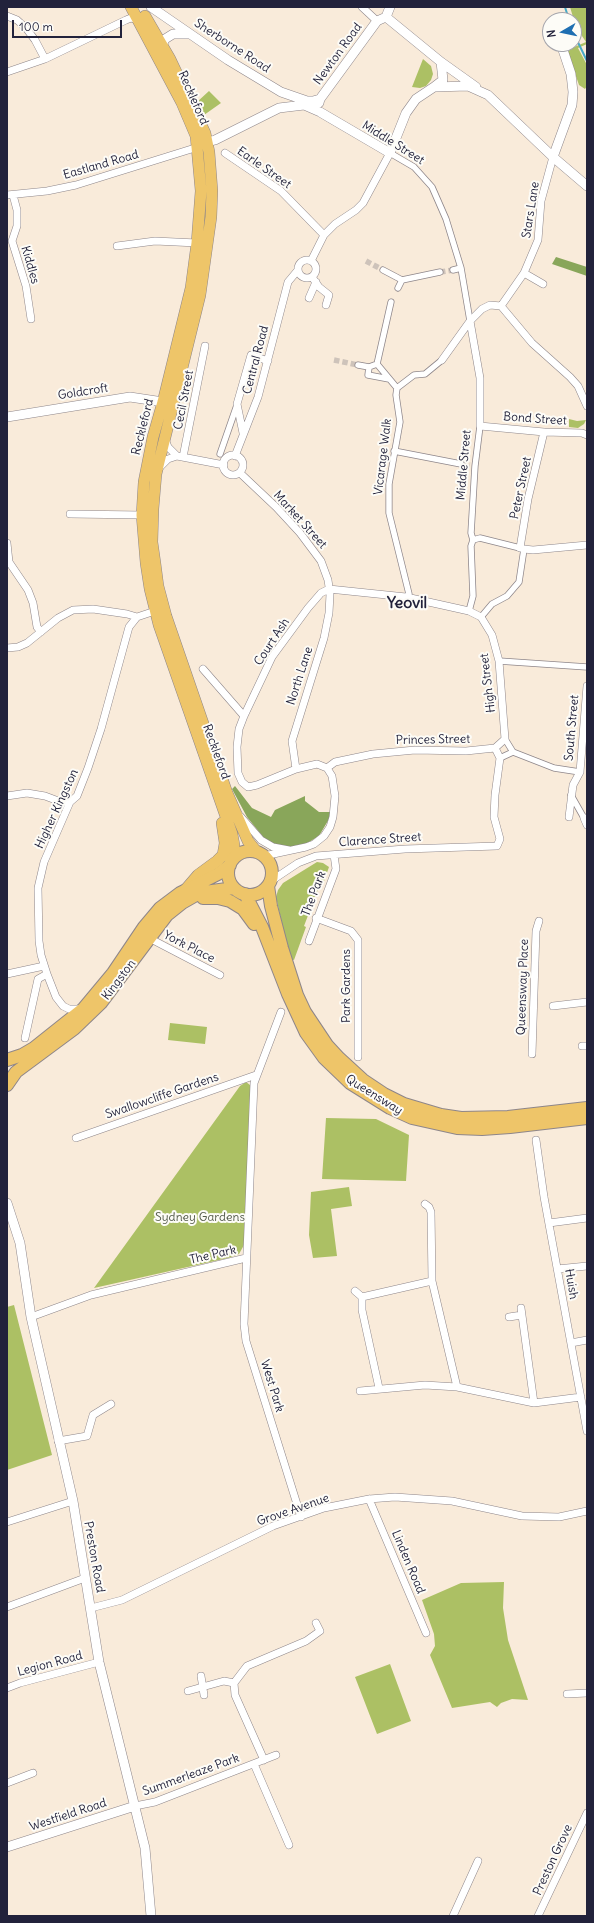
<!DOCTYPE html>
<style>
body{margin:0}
#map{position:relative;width:594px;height:1923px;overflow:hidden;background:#f9ebda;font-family:Delius,sans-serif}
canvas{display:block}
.frame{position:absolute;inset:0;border:8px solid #22223b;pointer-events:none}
.north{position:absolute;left:542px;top:12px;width:40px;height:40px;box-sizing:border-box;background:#fdfcf7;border:1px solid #a5a5ac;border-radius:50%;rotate:261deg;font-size:11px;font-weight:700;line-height:16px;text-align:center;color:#22223b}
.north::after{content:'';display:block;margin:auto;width:14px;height:18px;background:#1f6fb2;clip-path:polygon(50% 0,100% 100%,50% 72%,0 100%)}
.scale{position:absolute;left:12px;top:20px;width:110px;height:18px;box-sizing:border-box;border:2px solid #22223b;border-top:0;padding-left:5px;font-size:12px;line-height:14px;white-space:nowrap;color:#22223b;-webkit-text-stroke:3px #fdfcf7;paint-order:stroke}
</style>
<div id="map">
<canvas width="594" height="1923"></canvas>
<div class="frame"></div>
<div class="north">N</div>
<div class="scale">100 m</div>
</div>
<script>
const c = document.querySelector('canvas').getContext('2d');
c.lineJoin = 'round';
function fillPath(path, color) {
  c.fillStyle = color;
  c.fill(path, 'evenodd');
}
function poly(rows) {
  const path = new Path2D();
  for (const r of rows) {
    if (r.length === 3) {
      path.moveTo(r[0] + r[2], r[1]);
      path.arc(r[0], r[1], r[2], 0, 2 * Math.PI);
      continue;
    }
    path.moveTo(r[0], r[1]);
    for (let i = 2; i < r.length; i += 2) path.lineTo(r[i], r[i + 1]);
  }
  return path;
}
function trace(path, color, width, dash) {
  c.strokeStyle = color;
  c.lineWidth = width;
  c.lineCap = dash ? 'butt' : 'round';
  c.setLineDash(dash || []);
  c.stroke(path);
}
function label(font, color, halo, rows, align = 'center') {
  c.font = font + ' Delius,sans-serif';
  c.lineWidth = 4;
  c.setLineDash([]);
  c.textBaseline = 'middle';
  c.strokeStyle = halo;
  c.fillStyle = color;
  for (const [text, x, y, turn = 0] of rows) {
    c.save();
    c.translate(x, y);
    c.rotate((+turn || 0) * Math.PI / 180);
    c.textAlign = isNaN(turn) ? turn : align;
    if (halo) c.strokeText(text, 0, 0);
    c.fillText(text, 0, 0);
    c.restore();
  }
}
fillPath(poly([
 [570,7,587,7,587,44,578,48,587,65,587,86,585,89,579,85,565,44,571,44,572,48,586,42,576,27],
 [423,59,431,66,433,74,431,80,426,86,420,88,412,87],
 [209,91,221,103,204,115,197,102],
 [569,419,577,421,586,420,584,424,578,428,569,427],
 [317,862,323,863,329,867,323,884,320,884,304,926,306,927,294,960,290,959,276,897,278,890,283,883],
 [170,1023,207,1027,205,1044,168,1040],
 [246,1082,250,1085,251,1093,244,1245,239,1254,228,1258,94,1288,240,1086],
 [326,1118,376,1119,409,1135,406,1181,322,1179],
 [349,1187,352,1206,331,1209,337,1256,313,1258,309,1235,311,1192],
 [14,1305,52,1455,7,1470,7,1307],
 [504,1582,503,1608,508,1640,528,1700,512,1699,501,1703,497,1707,490,1702,452,1708,430,1655,435,1646,434,1634,422,1600,461,1583],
 [390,1664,411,1721,377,1734,355,1677]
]), '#acc064');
fillPath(poly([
 [556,257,587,267,587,276,552,264],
 [235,786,252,808,271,817,275,810,305,796,305,801,319,812,331,812,329,819,319,836,304,845,289,848,273,844,264,838,247,817,232,789]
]), '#89a65a');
trace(poly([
 [565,7,569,20],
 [574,34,587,61]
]), '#47aac7', 2);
trace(poly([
 [366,261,383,270],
 [440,272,453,270],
 [334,360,358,365],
 [461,464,470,465]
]), '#cec3ba', 5.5, [5.5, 3]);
const pedestrian = poly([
 [390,153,414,167,432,187,446,219,461,268,470,321],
 [383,270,402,280,440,272],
 [453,270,461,268],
 [398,288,402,280],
 [391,302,377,364,397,388],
 [377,364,369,367,368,375,389,379],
 [358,365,369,367],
 [397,388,396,395,400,422,389,484,389,513,409,594,406,597],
 [397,388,414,375,425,374,442,360],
 [394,451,461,464],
 [220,454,237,405],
 [473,540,480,538,524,549,519,582,507,596,492,604,481,617],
 [469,611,473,596,471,546,473,540,471,533,475,466,480,426],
 [499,661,587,667],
 [505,739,513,752],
 [513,752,554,768,580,772],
 [500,758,513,752],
 [571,795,584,818]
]);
const minor = poly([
 [362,7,377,21],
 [7,16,17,20,26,28,35,40,45,59],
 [7,72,45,59,126,20,131,18,139,20],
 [225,153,281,191,324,235],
 [7,195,47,191,76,185,198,147],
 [13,195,17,210,17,226,12,241,26,286,31,319],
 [117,246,155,241,197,243],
 [307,269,9],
 [311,261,324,235,335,224,356,210,363,203,390,153],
 [524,273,543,284],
 [312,277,319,287,329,295,326,305],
 [309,298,316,282],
 [501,306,490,305,482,309,470,321,480,378,480,426,544,432,582,433,587,435],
 [501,306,524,273,538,240,541,201,553,157],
 [501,306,532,343,570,377,578,386,587,406],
 [442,360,470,321],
 [243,433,237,404,251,355,268,361],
 [165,439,168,447,177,456],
 [233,465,10],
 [235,456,258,397,288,282,298,270],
 [183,457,205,346],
 [159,468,168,459,177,456,224,465],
 [240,473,276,507,300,533,321,561,328,580,330,594,329,613,324,638,292,741,296,769],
 [70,514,142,515],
 [7,543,9,562,28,590,33,603,37,627,41,632],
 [520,548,528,499,544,432],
 [524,549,533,550,587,545],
 [329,589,406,597,469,611,481,617,492,635,499,661,505,739,495,748],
 [7,648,18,647,27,643,58,618,73,610,93,609,127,614,137,617],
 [203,669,244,716],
 [327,768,317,764,296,769,257,785,248,787,242,782,238,773,237,747,239,729,244,716,272,657,308,608,321,593,329,589],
 [327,768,335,762,373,754,415,750,466,751,495,748],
 [580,772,587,686],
 [7,796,27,793,45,796,61,802,70,802],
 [240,816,261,840,273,847,289,850],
 [569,817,573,785,580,772],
 [584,818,587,825],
 [264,856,306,847,314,844,324,836,330,827,333,817,335,796,332,776,327,768],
 [271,881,298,863,316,856,405,849,497,846,500,839,494,817,495,795,500,758,495,748],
 [316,918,351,931,358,940,358,1057],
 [149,938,220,975],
 [309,941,336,869,334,855],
 [7,974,44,966],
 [47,974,56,997,63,1006,69,1009,82,1009],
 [553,1006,587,1002],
 [281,1012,254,1083,244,1324,246,1341,301,1517],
 [25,1038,38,979,47,974,41,955,39,941,38,888,44,862,70,802,77,796,88,768,101,729,129,627,137,617,155,611],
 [582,1046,587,1046],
 [532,1054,536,931,539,921],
 [76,1138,256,1075],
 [536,1140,544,1197,587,1431],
 [425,1204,429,1207,431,1212,432,1281,457,1387],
 [549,1223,587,1218],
 [557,1269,587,1266],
 [355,1291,362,1297],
 [362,1297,362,1310,379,1388],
 [362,1297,432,1281],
 [521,1308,534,1403],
 [31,1317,91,1295,246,1258],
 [509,1317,522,1315],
 [571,1343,587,1340],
 [360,1391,425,1385,457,1387,534,1403,581,1397],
 [58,1441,87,1436,93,1415,111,1404],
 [369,1499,426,1633],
 [7,1522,73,1501],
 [7,1607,85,1578],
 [91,1608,122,1600,273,1526,324,1508,369,1499,395,1497,452,1501,522,1516,559,1517,587,1511],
 [201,1676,204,1695],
 [7,1688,20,1683,99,1662],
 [188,1691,224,1681,234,1683],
 [567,1694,587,1693],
 [264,1760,235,1695,234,1683,247,1666,306,1641,320,1631,316,1623],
 [254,1764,289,1845],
 [7,1783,33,1773],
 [135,1806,155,1802,276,1755],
 [453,1916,478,1861],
 [538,1916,587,1813]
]);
const tertiary = poly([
 [151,7,228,60,281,92,307,101,313,101,320,99],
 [386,17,441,62,476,87],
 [160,49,165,39,173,34,190,34],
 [434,87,443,80,441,62],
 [319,103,320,99,377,21,386,17,390,7],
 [201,139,207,142,215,140,279,108,304,105,320,112,390,153,406,113,416,99,434,87,468,86,488,95,553,157,587,186],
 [553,157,572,105,573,92,571,74,561,44],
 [7,417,130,397,163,402],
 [7,1203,20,1243,31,1317,73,1501,99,1662,145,1848,151,1916],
 [7,1847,135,1806]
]);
const primary = poly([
 [131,7,182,103,196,136,201,191,197,243,191,288,163,402,153,437,144,482,142,515,146,563,150,589,159,625,232,834,234,845,233,859],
 [145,16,170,59,205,133,209,152,212,191,211,217,200,295,156,474,153,509,152,542,155,563,158,586,166,616,227,793,248,841,256,851],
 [186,889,198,875,217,861,223,855,225,843,222,823]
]);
const trunk = poly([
 [250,873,22],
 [268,886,271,906,282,948,297,995,305,1012,327,1045,339,1058,363,1080,384,1094,404,1104,441,1115,461,1118,508,1117,587,1108],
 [245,894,262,927,288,994,306,1033,324,1058,350,1083,390,1108,412,1118,457,1128,482,1129,510,1127,587,1118],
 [203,898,218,898,230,901,243,909,254,924],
 [7,1060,22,1055,34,1048,83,1009,113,973,144,927,160,908,180,893,218,874,230,865],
 [7,1085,16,1072,74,1029,101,1003,167,915,182,903,196,895,205,892,234,888]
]);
trace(pedestrian, '#8e868a', 7);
trace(minor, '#8e868a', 8);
trace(tertiary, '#8e868a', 10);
trace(primary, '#8e868a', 12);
trace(trunk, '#8e868a', 14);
trace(pedestrian, '#fff', 5.5);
trace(minor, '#fff', 7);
trace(tertiary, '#fff', 9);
trace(primary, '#eec569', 11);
trace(trunk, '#eec569', 12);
label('12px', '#22223b', '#fdfcf7', [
 ["Sherborne Road",232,46,33],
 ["Newton Road",338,54,-54],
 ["Reckleford",193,98,66],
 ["Middle Street",393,143,32],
 ["Eastland Road",101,165,-16],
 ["Earle Street",264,168,35],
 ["Stars Lane",531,210,-81],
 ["Kiddles",30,265,74],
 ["Central Road",256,360,-75],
 ["Goldcroft",83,392,-9],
 ["Cecil Street",184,400,-79],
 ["Bond Street",535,419,4],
 ["Reckleford",143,427,-76],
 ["Vicarage Walk",383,457,-83],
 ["Middle Street",464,465,-85],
 ["Peter Street",521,488,-78],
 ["Market Street",300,520,48],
 ["Court Ash",272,642,-57],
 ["North Lane",300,676,-72],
 ["High Street",488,683,-97],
 ["South Street",572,728,-85],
 ["Princes Street",433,740,-1],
 ["Reckleford",216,752,70],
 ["Higher Kingston",57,809,-65],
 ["Clarence Street",380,840,-4],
 ["The Park",314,894,-69],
 ["York Place",189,947,27],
 ["Kingston",119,980,-53],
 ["Park Gardens",347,986,-90],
 ["Queensway Place",523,987,-88],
 ["Queensway",374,1095,32],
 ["Swallowcliffe Gardens",162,1096,-19],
 ["The Park",213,1255,-13],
 ["Huish",571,1284,80],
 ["West Park",272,1386,73],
 ["Grove Avenue",293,1510,-19],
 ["Preston Road",94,1557,80],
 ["Linden Road",408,1562,67],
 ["Legion Road",50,1664,-15],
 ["Summerleaze Park",191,1775,-20],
 ["Westfield Road",68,1815,-18],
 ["Preston Grove",553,1860,-65]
]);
label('12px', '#525949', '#fdfcf7', [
 ["Sydney Gardens",200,1218]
]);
label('bold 16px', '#22223b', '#fdfcf7', [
 ["Yeovil",407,603]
]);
</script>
